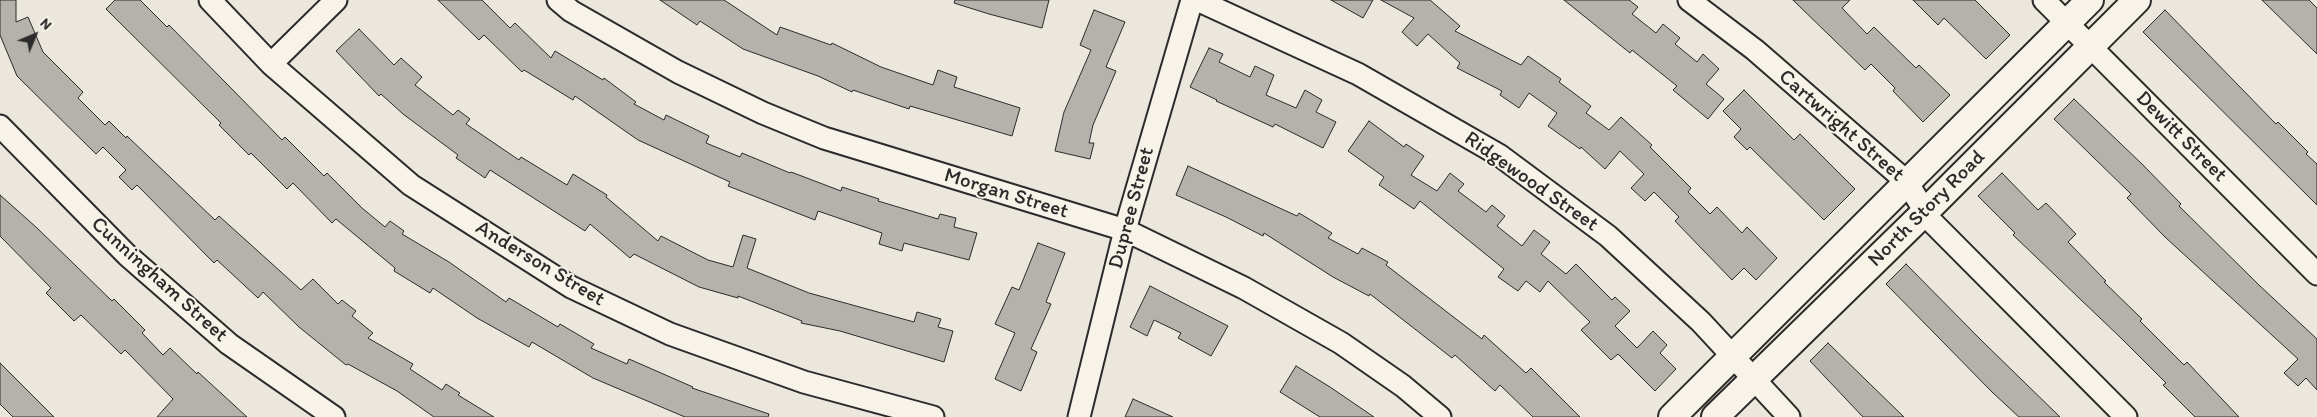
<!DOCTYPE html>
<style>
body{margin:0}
#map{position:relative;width:2317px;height:417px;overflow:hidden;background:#ebe7dd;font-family:Itim,sans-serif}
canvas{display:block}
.north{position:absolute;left:10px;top:10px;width:50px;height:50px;-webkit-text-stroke:4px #f7f3e8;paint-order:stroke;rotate:45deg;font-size:14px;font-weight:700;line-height:20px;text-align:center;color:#2b2b2b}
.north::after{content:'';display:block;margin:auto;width:18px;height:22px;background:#2b2b2b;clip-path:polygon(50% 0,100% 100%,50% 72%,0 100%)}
</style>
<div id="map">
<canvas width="2317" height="417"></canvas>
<div class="north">N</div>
</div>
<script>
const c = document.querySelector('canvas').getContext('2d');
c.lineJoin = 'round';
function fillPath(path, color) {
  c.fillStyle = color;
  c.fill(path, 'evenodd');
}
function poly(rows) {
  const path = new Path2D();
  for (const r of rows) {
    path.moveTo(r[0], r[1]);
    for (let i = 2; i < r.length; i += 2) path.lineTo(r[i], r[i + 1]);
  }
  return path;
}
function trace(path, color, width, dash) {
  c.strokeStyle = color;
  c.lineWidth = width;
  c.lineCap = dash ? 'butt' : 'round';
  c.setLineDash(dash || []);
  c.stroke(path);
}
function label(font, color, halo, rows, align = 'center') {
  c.font = font + ' Itim,sans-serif';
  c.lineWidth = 4;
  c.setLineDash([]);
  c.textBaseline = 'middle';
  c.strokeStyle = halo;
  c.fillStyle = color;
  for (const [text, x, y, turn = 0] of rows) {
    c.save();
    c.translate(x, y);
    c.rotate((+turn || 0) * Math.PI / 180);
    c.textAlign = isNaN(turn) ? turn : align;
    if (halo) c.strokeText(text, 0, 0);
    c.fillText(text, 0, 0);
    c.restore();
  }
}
const building = poly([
 [0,0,16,0,16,22,28,17,43,52,83,92,78,98,105,125,109,121,126,138,127,136,215,220,219,216,301,290,313,279,338,304,342,300,356,311,352,316,373,333,368,338,413,364,410,369,442,390,446,384,460,393,458,395,494,417,434,417,397,391,348,364,346,365,299,327,263,292,258,298,217,260,214,263,137,185,132,190,119,177,126,170,103,147,96,154,17,76,0,35,0,0],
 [115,0,140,0,167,27,169,25,282,140,285,137,324,176,327,173,362,208,385,227,390,221,404,231,402,234,449,262,506,302,509,298,558,327,560,324,594,344,591,348,627,364,629,359,693,387,692,388,769,414,768,417,685,417,593,378,532,342,529,347,477,318,433,288,430,293,394,271,395,268,336,219,332,223,293,183,287,189,251,153,249,155,219,125,221,123,106,9,115,0],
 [438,0,482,0,510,28,515,23,551,58,555,51,603,80,604,78,636,102,634,104,664,120,666,115,709,136,706,143,740,157,742,153,790,173,791,172,841,191,842,187,879,199,878,201,938,219,940,214,956,218,954,227,977,233,969,260,904,243,902,251,879,244,882,233,818,211,815,220,728,186,730,182,638,140,575,96,573,100,524,70,522,72,484,35,479,40,438,0],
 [660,0,724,0,777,35,780,27,831,45,832,43,881,67,933,85,938,70,957,77,954,87,1020,108,1012,136,910,106,909,109,853,90,852,92,818,76,743,49,700,21,697,25,660,0],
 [955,0,1049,0,1042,28,989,14,954,3,955,0],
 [1331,0,1373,0,1363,18,1331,0],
 [1381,0,1430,0,1460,26,1455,31,1521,65,1528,56,1561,79,1559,82,1591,106,1586,113,1609,130,1621,117,1652,145,1650,147,1691,188,1688,192,1710,214,1717,207,1742,233,1747,227,1777,258,1756,280,1744,268,1732,280,1675,221,1679,217,1654,192,1645,201,1631,188,1644,174,1620,151,1605,169,1581,147,1580,149,1548,126,1557,113,1529,93,1519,108,1500,95,1502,91,1457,68,1460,63,1428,34,1417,46,1402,32,1414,18,1381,0],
 [1564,0,1629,0,1638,7,1632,14,1656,33,1663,24,1680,38,1675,44,1697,62,1703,54,1719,69,1706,84,1724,99,1708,119,1673,90,1677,86,1632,50,1630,53,1564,0],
 [1793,0,1850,0,1842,8,1867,34,1874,27,1916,68,1919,65,1950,95,1923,122,1893,91,1895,88,1871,64,1865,70,1793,0],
 [1913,0,1975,0,2010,35,1986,59,1944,18,1938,25,1913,0],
 [2262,0,2309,0,2317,8,2317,54,2262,0],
 [1094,10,1125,22,1106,67,1116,71,1093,125,1089,143,1094,143,1090,159,1055,151,1064,112,1091,50,1080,45,1094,10],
 [2165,10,2276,124,2278,122,2308,152,2306,154,2317,164,2317,205,2143,32,2165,10],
 [359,29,394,65,401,58,422,77,415,85,453,115,458,110,470,119,466,124,519,160,521,157,567,185,573,174,607,195,606,197,658,241,661,236,708,260,733,267,743,235,756,239,747,268,809,293,914,322,917,312,941,319,938,327,953,331,944,362,840,331,801,323,802,321,738,296,738,298,699,287,634,254,630,258,590,224,585,231,490,170,485,178,456,158,458,155,403,114,381,94,379,96,336,51,359,29],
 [1209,48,1223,54,1219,62,1250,77,1255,66,1274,75,1266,95,1296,108,1305,90,1322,100,1316,112,1336,122,1323,148,1275,124,1273,127,1216,101,1217,100,1190,87,1209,48],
 [1744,90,1794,140,1800,134,1855,189,1824,220,1750,147,1747,150,1734,137,1741,129,1723,111,1744,90],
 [2074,99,2143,165,2181,204,2179,206,2260,286,2317,339,2317,390,2306,378,2298,386,2284,373,2298,359,2165,237,2127,198,2131,194,2054,119,2074,99],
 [1369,121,1404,147,1406,144,1424,156,1411,175,1437,191,1450,173,1464,184,1458,191,1486,212,1492,205,1505,216,1497,226,1522,246,1534,230,1550,242,1541,254,1566,274,1576,264,1612,300,1615,297,1630,311,1615,326,1637,348,1653,331,1667,345,1660,353,1676,369,1655,391,1618,354,1611,360,1581,330,1590,322,1548,281,1540,292,1526,281,1518,291,1498,277,1504,269,1420,201,1414,209,1379,185,1384,177,1348,151,1369,121],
 [1188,166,1297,216,1299,213,1332,233,1328,238,1358,254,1362,248,1388,262,1386,265,1482,339,1484,335,1526,373,1531,368,1580,417,1533,417,1500,385,1495,391,1455,355,1452,358,1370,294,1369,296,1333,277,1264,233,1263,236,1226,217,1176,195,1188,166],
 [2002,173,2038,210,2046,203,2076,234,2068,242,2106,281,2104,282,2142,319,2140,321,2184,365,2187,362,2239,417,2195,417,2163,385,2166,383,2122,339,2013,235,2015,233,1978,196,2002,173],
 [0,195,36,227,112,301,114,299,145,330,142,333,163,355,170,348,197,374,198,372,247,417,157,417,173,399,125,350,121,354,81,315,74,321,46,293,51,288,0,236,0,195],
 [1038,243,1065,253,1046,302,1051,304,1031,349,1037,352,1021,391,995,379,1015,333,995,324,1012,287,1019,290,1038,243],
 [1906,264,1982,341,2060,417,2019,417,1992,392,1886,284,1906,264],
 [1150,286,1228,326,1211,356,1178,338,1181,333,1154,320,1147,336,1130,327,1150,286],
 [1828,343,1868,382,1904,417,1863,417,1810,361,1828,343],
 [0,363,54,417,13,417,0,404,0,363],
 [1296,366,1330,387,1374,417,1320,417,1280,392,1296,366],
 [1133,399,1173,417,1125,417,1133,399]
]);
fillPath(building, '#b5b2ab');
trace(building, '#2b2b2b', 1);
const minor = poly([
 [210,0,271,64,411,185,571,287,670,334,804,382,933,417],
 [558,0,571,11,678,72,763,113,824,138,1125,230,1244,288,1341,343,1403,386,1440,417],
 [1197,0,1358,74,1499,155,1608,236,1701,322,1789,417],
 [1689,0,1755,50,1907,182,1930,220,2126,417],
 [2044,0,2317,274],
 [271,64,336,0],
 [0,126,127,255,229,344,334,417],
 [1079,417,1125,230,1192,0]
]);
const major = poly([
 [1672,417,2090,0],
 [1715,417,1924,213,2137,0]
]);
trace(minor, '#2b2b2b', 25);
trace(major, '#2b2b2b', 30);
trace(minor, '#f7f3e8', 21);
trace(major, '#f7f3e8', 26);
label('21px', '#2b2b2b', '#f7f3e8', [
 ["Cartwright Street",1841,126,41],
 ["Dewitt Street",2181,137,45],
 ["Ridgewood Street",1531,182,35],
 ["Morgan Street",1006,194,17],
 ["Dupree Street",1132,208,-75],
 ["North Story Road",1927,209,-45],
 ["Anderson Street",540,264,31],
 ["Cunningham Street",159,280,42]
]);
</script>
